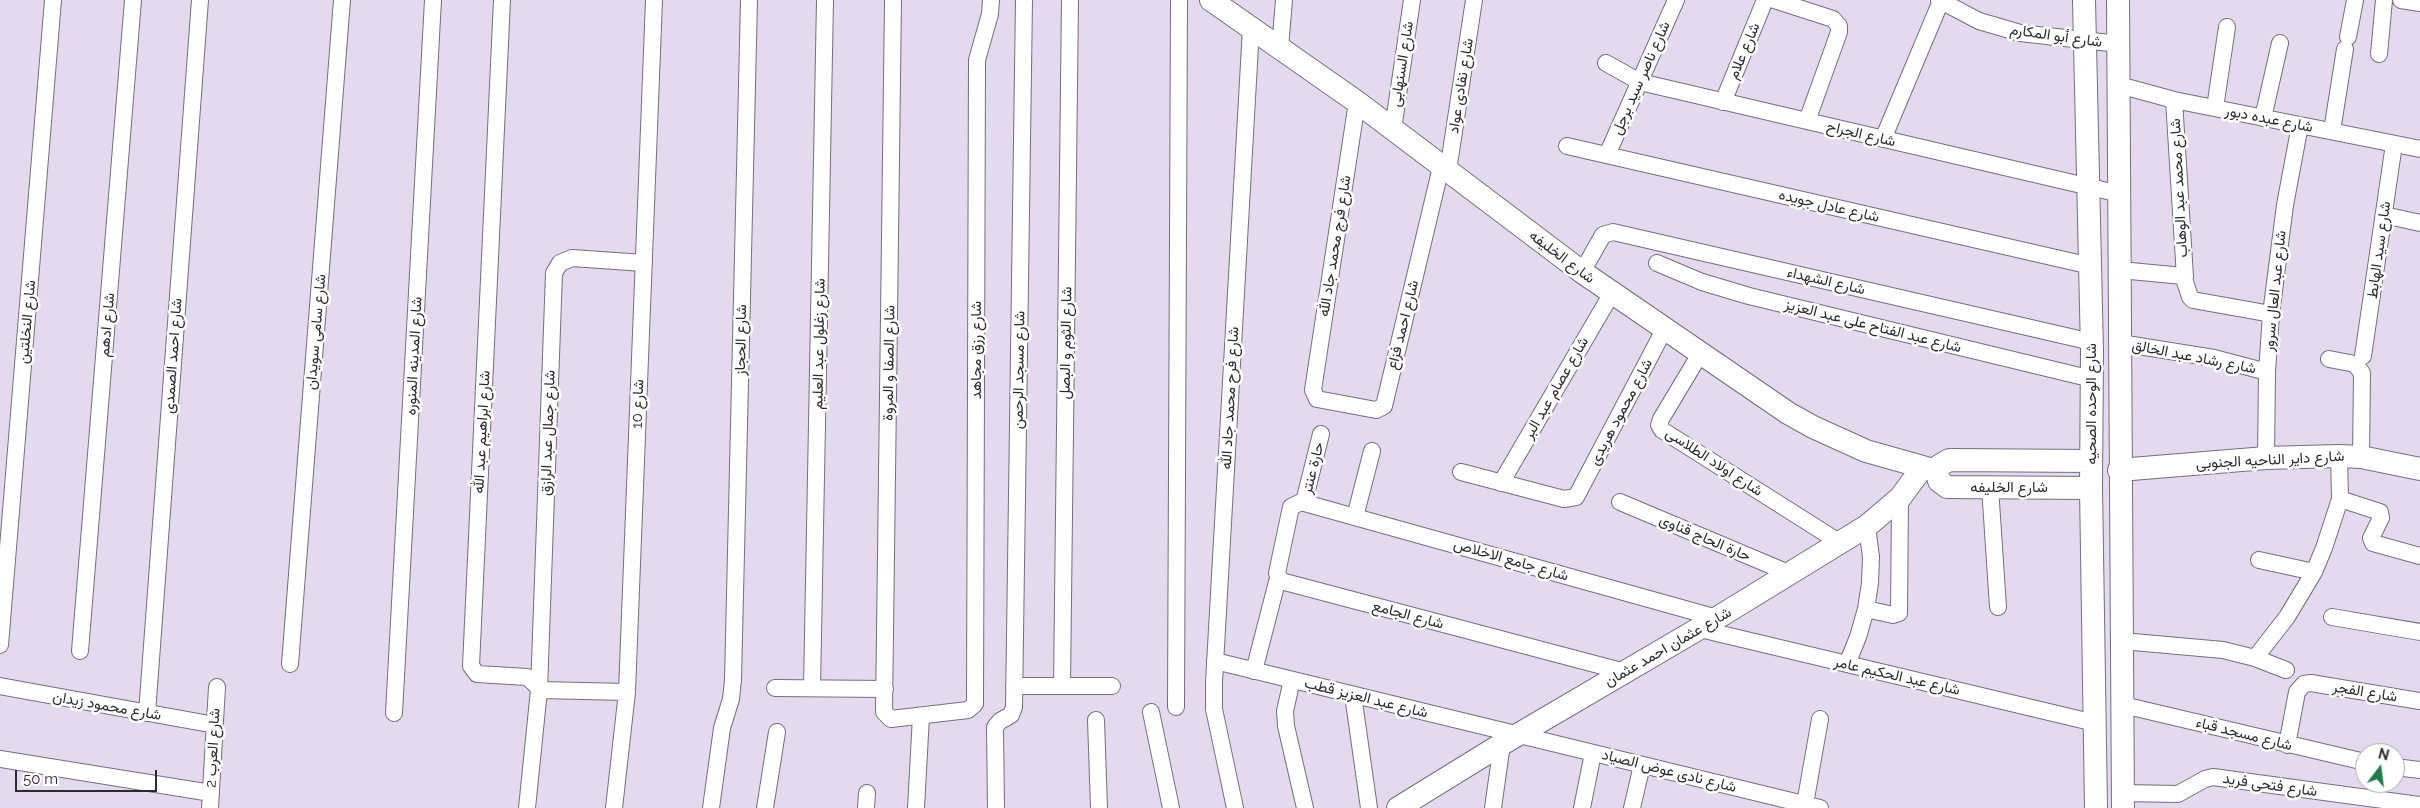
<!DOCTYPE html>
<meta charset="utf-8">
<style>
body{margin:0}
#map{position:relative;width:2420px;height:808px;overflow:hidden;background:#e3daed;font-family:Raleway,sans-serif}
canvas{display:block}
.north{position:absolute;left:2355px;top:743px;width:50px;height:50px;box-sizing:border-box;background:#fff;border:1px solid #aba9ac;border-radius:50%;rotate:15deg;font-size:14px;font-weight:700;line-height:20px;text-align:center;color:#2c2930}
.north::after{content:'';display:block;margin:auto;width:18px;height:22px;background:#257a4d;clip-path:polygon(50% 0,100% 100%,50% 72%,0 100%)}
.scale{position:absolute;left:15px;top:770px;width:142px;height:22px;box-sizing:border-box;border:2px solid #2c2930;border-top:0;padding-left:6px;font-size:15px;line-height:18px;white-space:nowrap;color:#2c2930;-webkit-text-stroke:4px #fff;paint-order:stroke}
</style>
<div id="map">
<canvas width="2420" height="808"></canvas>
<div class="north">N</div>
<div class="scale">50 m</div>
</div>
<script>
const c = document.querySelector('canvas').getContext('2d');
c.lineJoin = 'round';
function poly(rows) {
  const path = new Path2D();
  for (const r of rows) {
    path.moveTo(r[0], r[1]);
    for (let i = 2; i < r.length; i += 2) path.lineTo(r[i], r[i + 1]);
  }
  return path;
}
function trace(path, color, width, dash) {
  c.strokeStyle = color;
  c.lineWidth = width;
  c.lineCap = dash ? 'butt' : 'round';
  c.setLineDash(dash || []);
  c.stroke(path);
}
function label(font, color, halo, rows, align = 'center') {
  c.font = font + ' Raleway,Vazirmatn,sans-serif';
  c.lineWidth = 5;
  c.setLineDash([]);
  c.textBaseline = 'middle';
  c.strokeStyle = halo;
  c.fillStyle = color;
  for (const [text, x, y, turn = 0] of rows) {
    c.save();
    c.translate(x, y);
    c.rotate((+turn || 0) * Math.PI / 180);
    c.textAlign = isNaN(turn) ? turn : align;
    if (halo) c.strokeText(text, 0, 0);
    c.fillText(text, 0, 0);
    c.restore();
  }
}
const street = poly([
 [502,0,471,666,477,674,527,677,536,685,539,690],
 [893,0,884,712,891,719,968,710,975,704,977,60,990,14,991,0],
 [1774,0,1833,19,1839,26,1839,32,1807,121],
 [1939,0,1979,21,2020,33,2119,44],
 [2401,0,2420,3],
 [2348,37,2355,0],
 [1280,48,1284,0],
 [2379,54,2384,0],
 [1606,63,1640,82,2120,194],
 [2119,85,2174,100,2420,149],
 [2174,100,2185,277],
 [1357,102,1313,390,1317,399,1376,410,1384,406,1441,167],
 [1723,102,1765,0],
 [2215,108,2227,27],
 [2263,118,2280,43],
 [1393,129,1412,0],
 [2332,131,2345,49],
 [1883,139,1941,1],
 [1567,146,2091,266],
 [1607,155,1676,0],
 [1448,171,1474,0],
 [2384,215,2420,223],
 [1657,263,1702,282,1749,296,2092,379],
 [2120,270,2183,276,2190,297,2193,300,2271,314],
 [1582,272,1603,235,1613,232,2092,342],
 [2120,343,2214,358,2267,372],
 [1700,354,1661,419,1659,425,1662,430,1839,542],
 [2363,356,2394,144],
 [2329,359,2355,364,2362,373,2361,457],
 [2266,458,2267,372,2271,314,2285,205,2300,125],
 [1461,472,1564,499,1576,497,1664,330],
 [1501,483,1612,293],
 [1990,487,1998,607],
 [2340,499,2380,512,2381,518,2371,538,2373,543,2420,556],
 [1304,502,1321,434],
 [1620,502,1791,574],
 [1355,517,1372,451],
 [2259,560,2314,572],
 [1866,609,1893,615,1899,613,1900,498],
 [2332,617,2420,632],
 [1700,629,2095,723],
 [2122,641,2223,650,2255,658,2286,670],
 [0,645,53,0],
 [80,651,133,0],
 [2255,658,2287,617,2314,572,2324,548,2340,499,2339,456],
 [1215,661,1820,808],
 [290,664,342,0],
 [1847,664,1858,637,1866,609,1870,583,1871,557,1867,526],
 [1254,671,1278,578],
 [1625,672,1281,581,1277,573,1291,507,1301,502,1717,618],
 [1292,680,1285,711,1286,726,1305,808],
 [0,686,215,725],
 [1014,686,1112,686],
 [1062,686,1070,0],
 [775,688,885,689],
 [812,688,825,0],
 [539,690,627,692],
 [1353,695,1369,808],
 [2123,705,2365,762],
 [1176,707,1179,0],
 [1151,712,1171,808],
 [147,713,200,0],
 [394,713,433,0],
 [1096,720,1099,808],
 [2287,745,2297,692,2304,684,2311,683,2420,701],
 [0,759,211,793],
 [2395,767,2420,770],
 [2123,793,2178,794,2205,779,2213,777,2420,805],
 [1805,804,1820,719],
 [210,808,217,687],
 [527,808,539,690,554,273,560,263,572,258,644,263],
 [614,808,627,692,654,0],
 [711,808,722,728,731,699,733,680,749,0],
 [765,808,777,732],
 [866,808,867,793],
 [916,808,921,716],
 [996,808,995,727,1000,721,1011,715,1014,707,1024,0],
 [1235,808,1214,709,1214,682,1251,28],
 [1493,808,1502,744],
 [1582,808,1593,753],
 [1632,808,1642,765]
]);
const secondary = poly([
 [1211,0,1357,102,1582,272,1788,413,1813,427,1866,451,1937,471],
 [2084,0,2092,351,2091,488,2096,808],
 [2118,0,2123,808],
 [2119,470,2266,458,2339,456,2361,457,2420,469],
 [2091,488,1947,487,1939,481,1937,471,1939,466,1949,460,2091,461],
 [1398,808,1502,744,1717,618,1867,526,1900,498,1922,468]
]);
trace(street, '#766e7f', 18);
trace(secondary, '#766e7f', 24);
trace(street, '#fff', 16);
trace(secondary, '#fff', 22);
label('15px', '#2c2930', '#fff', [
 ["شارع أبو المكارم",2056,36,8],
 ["شارع علام",1744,51,-67],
 ["شارع السنهابى",1402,64,-81],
 ["شارع ناصر سيد برجل",1641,78,-66],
 ["شارع نفادى عواد",1461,86,-81],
 ["شارع عبده دبور",2269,119,11],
 ["شارع الجراح",1861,134,13],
 ["شارع محمد عبد الوهاب",2179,188,-93],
 ["شارع عادل جويده",1829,206,13],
 ["شارع فرج محمد جاد الله",1335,246,-81],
 ["شارع سيد الهابط",2379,250,-82],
 ["شارع الخليفه",1562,257,37],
 ["شارع الشهداء",1826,281,13],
 ["شارع عبد العال سرور",2275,291,-84],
 ["شارع النخلتين",27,322,-85],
 ["شارع ادهم",107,325,-85],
 ["شارع احمد فزاع",1403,325,-76],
 ["شارع عبد الفتاح على عبد العزيز",1873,326,14],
 ["شارع سامى سويدان",316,332,-85],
 ["شارع الحجاز",741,340,-89],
 ["شارع الثوم و البصل",1066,343,-89],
 ["شارع زغلول عبد العليم",819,344,-89],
 ["شارع رزق مجاهد",976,350,-90],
 ["شارع احمد الصمدى",173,356,-86],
 ["شارع المدينه المنوره",414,356,-87],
 ["شارع رشاد عبد الخالق",2194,357,11],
 ["شارع الصفا و المروة",889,363,-89],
 ["شارع مسجد الرحمن",1019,370,-89],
 ["شارع عصام عبد البر",1556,388,-60],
 ["شارع فرح محمد جاد الله",1230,398,-87],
 ["شارع 10",638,404,-88],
 ["شارع الوحده الصحيه",2091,404,-90],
 ["شارع محمود هريدى",1621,412,-62],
 ["شارع ابراهيم عبد الله",482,432,-87],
 ["شارع جمال عبد الرازق",548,433,-88],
 ["شارع داير الناحيه الجنوبى",2270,460,-3],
 ["شارع اولاد الطلاسى",1714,462,33],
 ["حارة عنتر",1313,468,-76],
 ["شارع الخليفه",2009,487],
 ["حارة الحاج قناوى",1705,538,23],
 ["شارع جامع الاخلاص",1511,560,16],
 ["شارع الجامع",1408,615,15],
 ["شارع عثمان احمد عثمان",1668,647,-30],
 ["شارع عبد الحكيم عامر",1897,676,13],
 ["شارع الفجر",2365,692,9],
 ["شارع عبد العزيز قطب",1366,698,14],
 ["شارع محمود زيدان",107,706,10],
 ["شارع مسجد قباء",2244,734,14],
 ["شارع العرب 2",213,748,-87],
 ["شارع نادى عوض الصياد",1669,771,14],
 ["شارع فتحى فريد",2270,785,8]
]);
</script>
